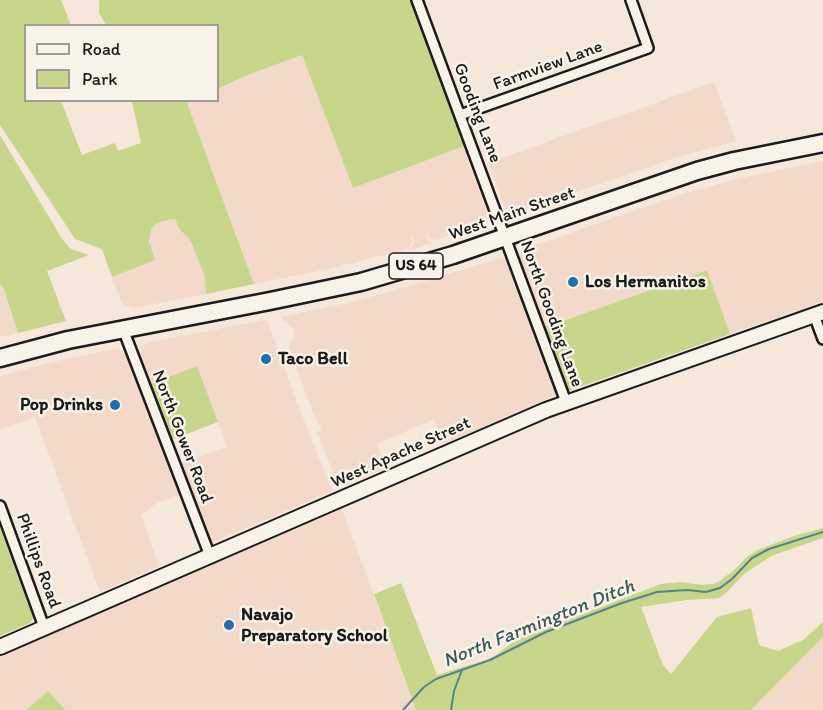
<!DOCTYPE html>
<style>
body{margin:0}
#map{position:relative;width:823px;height:710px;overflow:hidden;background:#f5e7da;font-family:Itim,sans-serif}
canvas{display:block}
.legend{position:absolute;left:24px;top:24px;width:195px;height:78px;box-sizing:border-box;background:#f7f3e8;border:2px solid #9f9d96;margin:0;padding:8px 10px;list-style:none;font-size:18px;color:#1c1c1c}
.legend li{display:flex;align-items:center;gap:12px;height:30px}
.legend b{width:30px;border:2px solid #9f9d96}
</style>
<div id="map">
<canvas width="823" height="710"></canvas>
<ul class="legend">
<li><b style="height:8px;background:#f7f3e8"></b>Road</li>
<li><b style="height:16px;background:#c7d68a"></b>Park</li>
</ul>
</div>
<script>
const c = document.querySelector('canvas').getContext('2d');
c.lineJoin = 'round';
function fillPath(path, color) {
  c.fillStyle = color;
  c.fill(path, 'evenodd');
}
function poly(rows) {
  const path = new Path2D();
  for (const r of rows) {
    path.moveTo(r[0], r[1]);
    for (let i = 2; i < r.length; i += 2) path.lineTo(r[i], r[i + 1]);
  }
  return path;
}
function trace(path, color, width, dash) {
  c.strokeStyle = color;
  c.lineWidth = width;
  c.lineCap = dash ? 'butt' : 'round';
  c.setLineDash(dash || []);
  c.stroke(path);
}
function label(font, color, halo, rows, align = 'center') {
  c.font = font + ' Itim,sans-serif';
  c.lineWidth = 5;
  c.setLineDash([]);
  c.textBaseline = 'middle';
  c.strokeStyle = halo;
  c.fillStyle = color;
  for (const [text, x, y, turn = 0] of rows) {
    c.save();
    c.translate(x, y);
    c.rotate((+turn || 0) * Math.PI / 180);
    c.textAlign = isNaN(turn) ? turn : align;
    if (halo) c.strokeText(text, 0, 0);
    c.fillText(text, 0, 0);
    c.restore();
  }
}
fillPath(poly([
 [302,55,353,188,464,146,469,157,467,157,467,158,480,193,482,192,487,204,484,204,489,216,488,220,482,225,435,240,430,239,427,234,426,236,429,241,434,242,438,241,407,251,413,246,414,241,412,236,410,237,412,241,411,245,406,249,333,268,254,284,187,103,192,101,218,100,218,89,245,76],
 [714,82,736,141,674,158,515,213,510,213,506,210,488,163],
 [823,161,823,301,730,334,707,270,543,328,520,262,520,253,524,249,680,195,741,178],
 [175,219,180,230,190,239,205,277,206,294,133,308,127,305,125,307,121,301,112,277,154,260,149,242,151,229,156,224,163,221],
 [501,258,506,260,510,267,558,394,443,444,434,419,377,444,386,468,339,488,317,432,322,430,314,415,289,348,295,330,282,319,282,317,351,302,390,292],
 [0,285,3,286,18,333,0,337],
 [265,320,268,322,296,400,332,491,211,543,193,502,180,464,227,447,197,366,150,384,141,360,141,352,144,345,150,342],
 [115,349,123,351,126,355,137,377,181,495,155,504,141,515,159,566,100,592,35,417,0,430,0,376,61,360],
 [342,509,416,710,0,710,0,656],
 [823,637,823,710,751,710,762,699]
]), '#f2d9c9');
fillPath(poly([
 [0,0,61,0,71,25,26,26,26,100,61,101,82,155,115,143,118,151,141,143,132,101,192,101,187,103,254,284,206,294,205,277,190,239,180,230,175,219,163,221,156,224,151,229,149,242,155,260,112,277,102,249,75,239,0,125],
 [99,0,411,0,464,146,353,188,302,55,245,76,218,89,218,26,106,25,99,13],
 [0,135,62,239,71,249,89,255,47,271,66,321,18,333,3,286,0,285],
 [707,270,730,334,568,391,564,386,543,328],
 [197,366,218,422,171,440,150,384],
 [0,527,33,618,30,623,0,636],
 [823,528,823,538,771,556,744,574,727,592,719,598,687,600,641,607,663,665,671,674,717,617,751,608,759,645,778,651,803,640,823,622,823,637,751,710,416,710,374,594,401,583,437,675,483,661,495,656,515,640,661,584,681,582,702,585,713,584,720,581,734,570,748,556,758,550,794,536],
 [48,691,65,710,26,710]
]), '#c7d68a');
trace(poly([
 [403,710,424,687,436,679,490,660,546,632,622,603,657,592,687,590,706,592,720,588,732,579,752,558,769,549,823,532],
 [451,710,454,691,462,670]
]), '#54838d', 2);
const street = poly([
 [417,0,566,402],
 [460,115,648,48,631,0],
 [814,315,823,339],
 [123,329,210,556],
 [0,506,44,627]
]);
const secondary = poly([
 [0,647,546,410,823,312]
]);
const highway = poly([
 [0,358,68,340,270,301,361,282,453,255,697,171,734,161,823,143]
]);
trace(street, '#1c1c1c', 14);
trace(secondary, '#1c1c1c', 18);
trace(highway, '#1c1c1c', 21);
trace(street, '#f7f3e8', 9);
trace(secondary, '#f7f3e8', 14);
trace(highway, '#f7f3e8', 16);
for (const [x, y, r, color] of [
 [573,282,6,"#1f6fb2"],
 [266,359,6,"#1f6fb2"],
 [115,405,6,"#1f6fb2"],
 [229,625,6,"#1f6fb2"]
]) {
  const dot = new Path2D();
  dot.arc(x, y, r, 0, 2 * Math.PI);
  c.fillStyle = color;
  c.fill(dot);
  trace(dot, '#f7f3e8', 2);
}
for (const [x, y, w] of [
 [416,266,54]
]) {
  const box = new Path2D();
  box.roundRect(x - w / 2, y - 13, w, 26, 4.5);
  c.fillStyle = '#f7f3e8';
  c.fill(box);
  trace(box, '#1c1c1c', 1.5);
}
label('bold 16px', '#1c1c1c', null, [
 ["US 64",416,266]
]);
label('18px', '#1c1c1c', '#f7f3e8', [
 ["Farmview Lane",548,66,-20],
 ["Gooding Lane",477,113,69],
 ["West Main Street",512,214,-19],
 ["North Gooding Lane",551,314,70],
 ["North Gower Road",182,437,69],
 ["West Apache Street",401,453,-24],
 ["Phillips Road",38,561,70]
]);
label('bold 18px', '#1c1c1c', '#f7f3e8', [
 ["Los Hermanitos",585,282],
 ["Taco Bell",278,359],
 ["Pop Drinks",103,405,"right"],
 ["Navajo",241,615],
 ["Preparatory School",241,636]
], 'left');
label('italic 20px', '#3d585e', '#f7f3e8', [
 ["North Farmington Ditch",539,624,-22]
]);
</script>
